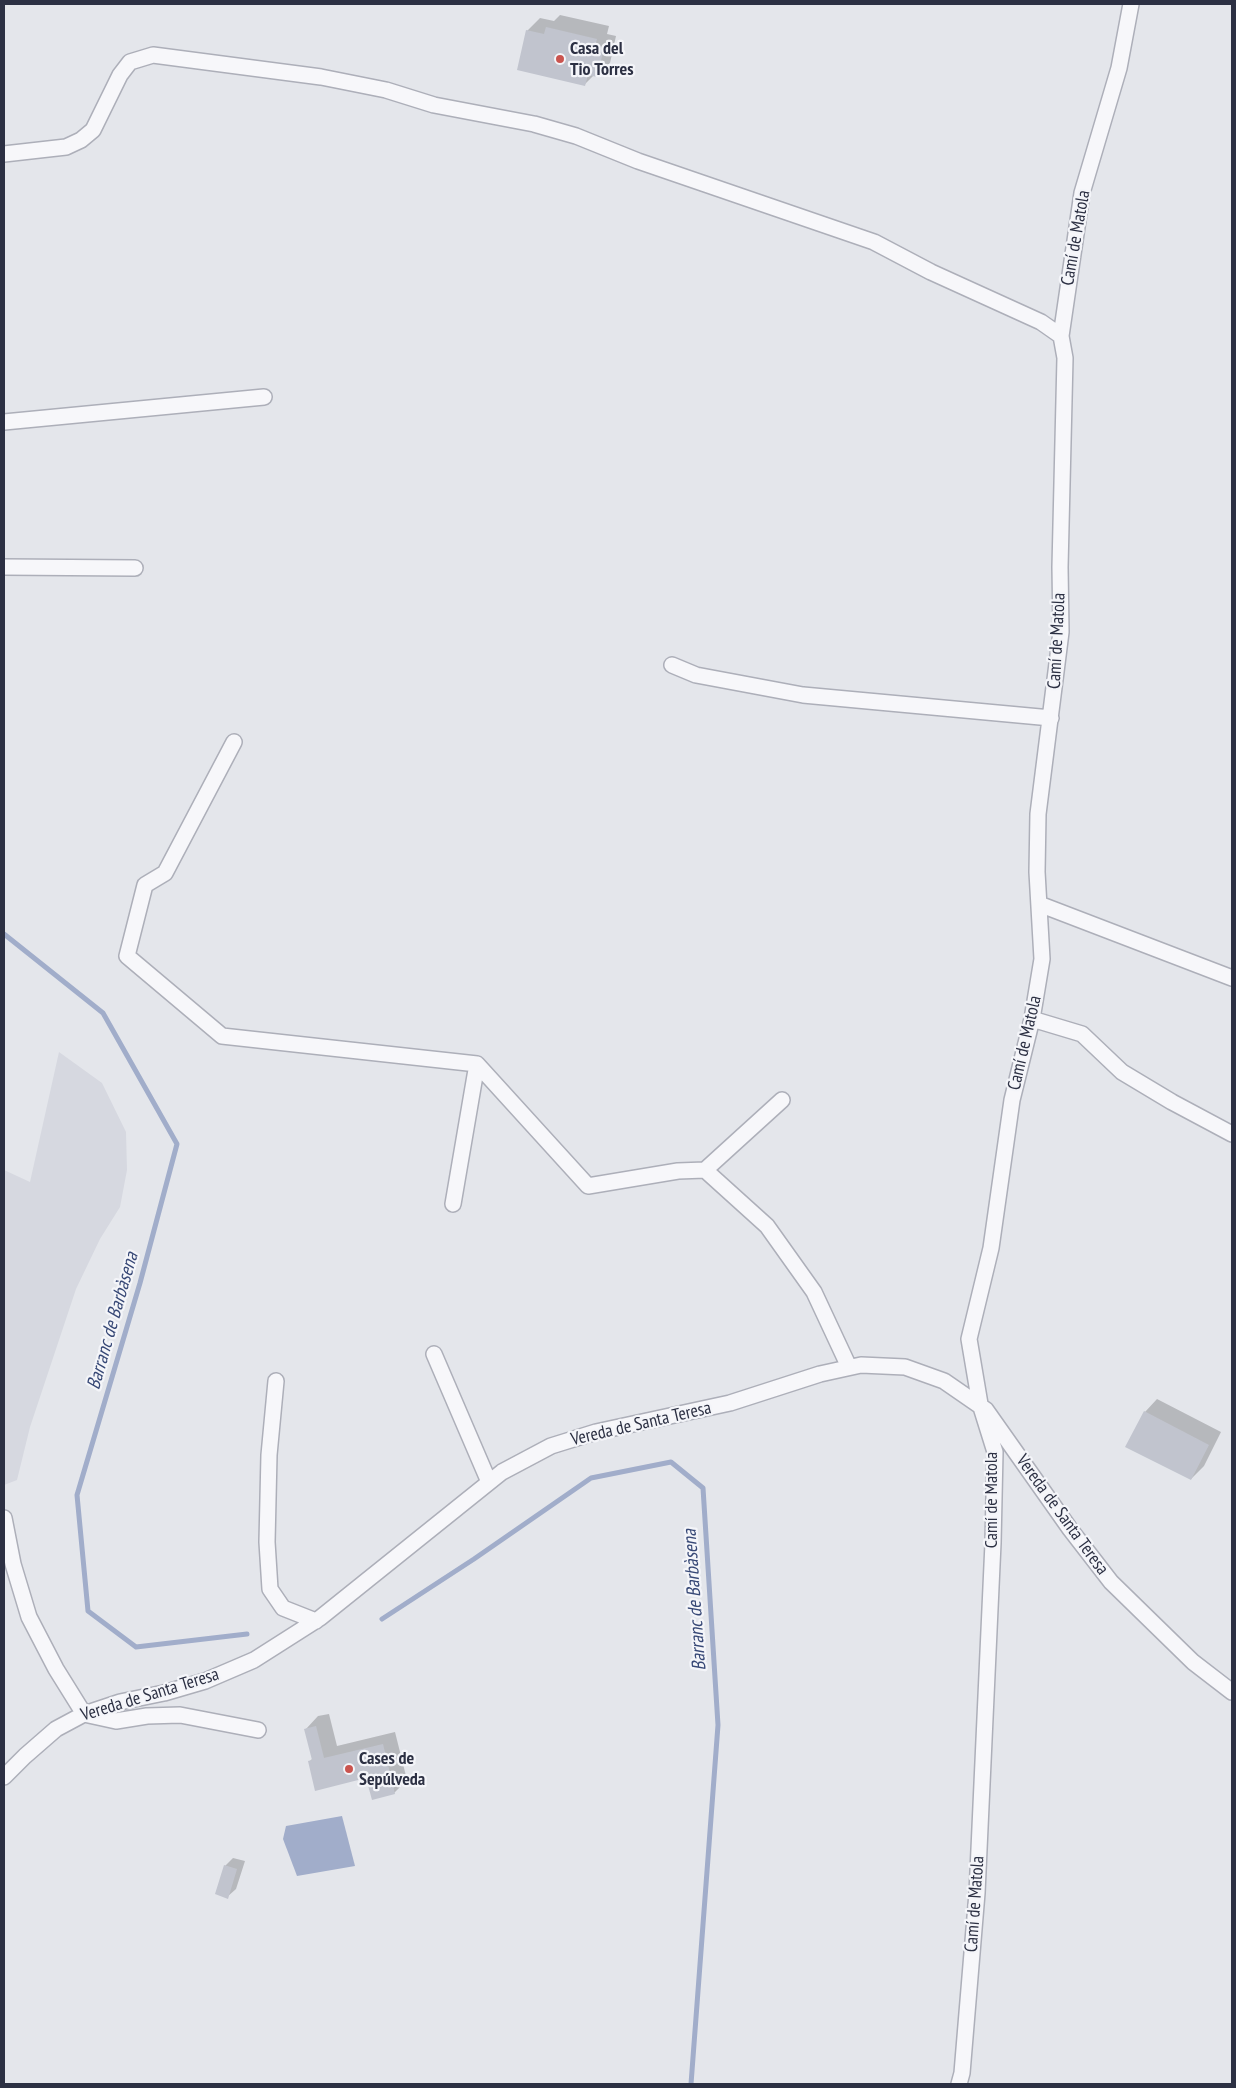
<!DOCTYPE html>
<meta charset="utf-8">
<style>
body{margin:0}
#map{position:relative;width:1236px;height:2088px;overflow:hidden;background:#e4e6eb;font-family:"PT Sans Narrow",sans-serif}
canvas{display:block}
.frame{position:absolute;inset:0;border:5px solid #2c3043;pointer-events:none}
</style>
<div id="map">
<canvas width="1236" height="2088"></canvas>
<div class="frame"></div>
</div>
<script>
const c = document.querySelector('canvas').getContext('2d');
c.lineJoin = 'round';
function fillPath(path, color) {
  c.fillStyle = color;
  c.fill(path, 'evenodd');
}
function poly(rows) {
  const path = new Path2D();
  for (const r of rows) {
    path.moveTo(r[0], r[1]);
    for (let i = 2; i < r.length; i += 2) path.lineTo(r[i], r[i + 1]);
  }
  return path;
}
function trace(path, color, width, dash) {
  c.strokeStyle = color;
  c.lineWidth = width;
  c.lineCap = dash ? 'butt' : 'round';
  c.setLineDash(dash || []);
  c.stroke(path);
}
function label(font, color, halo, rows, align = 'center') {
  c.font = font + ' "PT Sans Narrow",sans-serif';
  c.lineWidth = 4.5;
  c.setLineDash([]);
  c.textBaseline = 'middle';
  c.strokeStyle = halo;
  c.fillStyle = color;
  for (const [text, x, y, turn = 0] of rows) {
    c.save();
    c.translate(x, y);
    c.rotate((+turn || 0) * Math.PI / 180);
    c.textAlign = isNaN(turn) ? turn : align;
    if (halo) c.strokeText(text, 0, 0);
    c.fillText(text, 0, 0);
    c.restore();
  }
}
fillPath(poly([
 [59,1052,102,1083,126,1132,127,1170,120,1207,100,1239,76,1289,30,1427,17,1480,4,1485,4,1170,30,1182]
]), '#d6d8e0');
fillPath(poly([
 [342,1816,355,1866,297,1876,283,1839,286,1826]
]), '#a1adca');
fillPath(poly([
 [560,15,609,26,607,34,616,36,610,63,597,76,594,75,585,84,527,31,540,18,554,21],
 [1157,1399,1221,1432,1204,1466,1191,1479,1145,1412],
 [329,1714,337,1746,395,1732,407,1780,394,1793,367,1777,309,1762,313,1758,306,1729,318,1716],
 [233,1858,245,1861,236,1889,227,1897,225,1866]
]), '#0003');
trace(poly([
 [4,934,103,1013,177,1144,140,1283,77,1495,88,1611,136,1647,247,1634],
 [382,1619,474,1559,591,1478,671,1462,703,1488,718,1725,691,2084]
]), '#a1adca', 5);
fillPath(poly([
 [546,27,597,39,595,46,604,48,597,77,588,75,585,86,517,70,526,30,544,34],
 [1144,1411,1209,1445,1191,1480,1125,1447],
 [316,1726,324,1758,383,1744,395,1794,372,1800,366,1778,315,1791,308,1761,312,1760,304,1729],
 [224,1865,237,1869,228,1899,215,1894]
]), '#c1c4ce');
const minor = poly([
 [4,154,66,147,81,140,93,130,120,75,130,62,153,55,321,77,386,90,434,105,534,124,576,136,638,161,874,242,931,272,1041,322,1061,336],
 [4,422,264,397],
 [4,567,135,568],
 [672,665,696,675,803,695,1051,718],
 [234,742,165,873,145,885,127,956,222,1036,477,1064,588,1186,678,1171,705,1170,767,1226,814,1292,849,1367],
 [1039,904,1232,978],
 [1032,1019,1082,1034,1122,1072,1172,1102,1232,1134],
 [705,1170,782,1100],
 [453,1204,477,1064],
 [434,1354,489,1482],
 [276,1381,269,1455,267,1542,270,1589,283,1608,316,1621],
 [4,1518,13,1564,29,1617,56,1669,84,1714,116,1721,147,1716,180,1715,258,1730],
 [4,1777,25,1756,56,1729,84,1714,120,1702,164,1693,205,1681,254,1660,320,1618,502,1472,551,1446,596,1432,730,1403,820,1374,861,1365,905,1367,944,1381,986,1410,1070,1529,1111,1582,1193,1662,1232,1692],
 [959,2084,962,2073,977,1893,993,1543,995,1452,980,1404,969,1339,991,1248,1012,1100,1032,1019,1042,959,1037,872,1038,814,1061,632,1060,567,1065,358,1061,336,1082,193,1119,68,1131,4]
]);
trace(minor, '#adafb9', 18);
trace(minor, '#f7f7fa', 15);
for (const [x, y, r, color] of [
 [560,59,5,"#ca544f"],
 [349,1769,5,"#ca544f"]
]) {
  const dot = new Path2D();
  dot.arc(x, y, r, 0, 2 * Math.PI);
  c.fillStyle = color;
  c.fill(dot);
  trace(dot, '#f4f5f9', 2);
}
label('bold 18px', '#2c3043', '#f4f5f9', [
 ["Casa del",570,49],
 ["Tio Torres",570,70],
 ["Cases de",359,1759],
 ["Sepúlveda",359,1780]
], 'left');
label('18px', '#2c3043', '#f4f5f9', [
 ["Camí de Matola",1076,238,-80],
 ["Camí de Matola",1057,641,-87],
 ["Camí de Matola",1025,1043,-77],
 ["Vereda de Santa Teresa",641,1424,-13],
 ["Camí de Matola",992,1500,-90],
 ["Vereda de Santa Teresa",1062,1515,54],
 ["Vereda de Santa Teresa",150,1695,-17],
 ["Camí de Matola",975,1904,-86]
]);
label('italic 19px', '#374876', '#f4f5f9', [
 ["Barranc de Barbàsena",113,1321,-74],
 ["Barranc de Barbàsena",695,1600,-94]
]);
</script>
